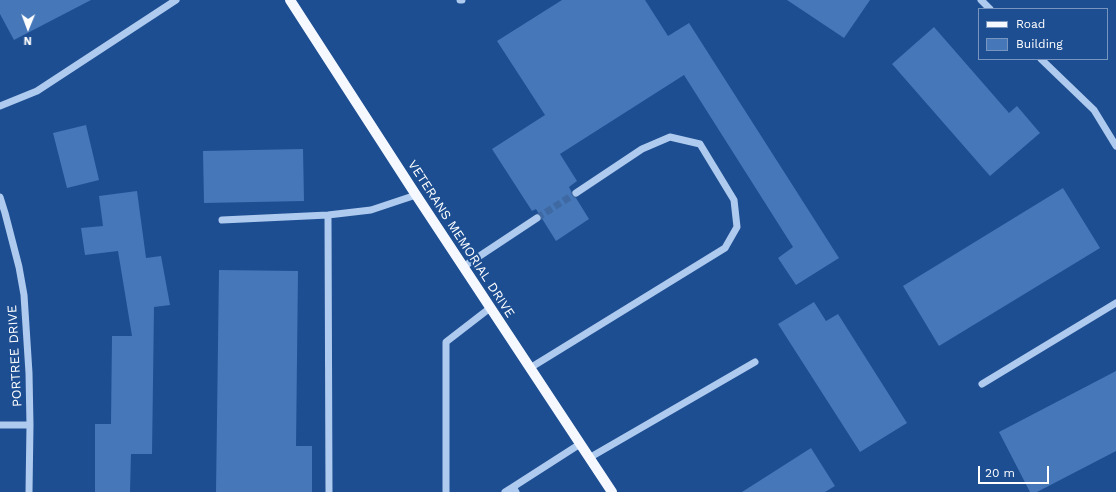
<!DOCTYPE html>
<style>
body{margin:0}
#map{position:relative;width:1116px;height:492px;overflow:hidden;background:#1d4e92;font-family:"Work Sans",sans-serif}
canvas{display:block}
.legend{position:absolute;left:978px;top:8px;width:130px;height:52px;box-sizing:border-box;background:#1d4e92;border:1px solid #7795be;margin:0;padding:5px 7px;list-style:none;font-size:12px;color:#fff}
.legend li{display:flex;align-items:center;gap:8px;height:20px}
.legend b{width:20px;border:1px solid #7795be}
.north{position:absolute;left:8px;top:8px;width:40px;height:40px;-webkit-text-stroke:3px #1d4e92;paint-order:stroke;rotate:181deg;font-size:11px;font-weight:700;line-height:16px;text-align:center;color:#fff}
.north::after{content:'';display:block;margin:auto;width:14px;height:18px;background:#fff;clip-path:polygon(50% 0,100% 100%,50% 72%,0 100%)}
.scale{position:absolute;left:978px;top:466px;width:71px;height:18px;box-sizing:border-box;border:2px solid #fff;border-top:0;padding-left:5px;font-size:12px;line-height:14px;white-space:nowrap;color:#fff;-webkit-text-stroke:3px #1d4e92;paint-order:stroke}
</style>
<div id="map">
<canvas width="1116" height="492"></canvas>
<ul class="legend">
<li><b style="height:5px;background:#f5f9ff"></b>Road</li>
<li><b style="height:11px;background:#4577b9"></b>Building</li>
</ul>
<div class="north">N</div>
<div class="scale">20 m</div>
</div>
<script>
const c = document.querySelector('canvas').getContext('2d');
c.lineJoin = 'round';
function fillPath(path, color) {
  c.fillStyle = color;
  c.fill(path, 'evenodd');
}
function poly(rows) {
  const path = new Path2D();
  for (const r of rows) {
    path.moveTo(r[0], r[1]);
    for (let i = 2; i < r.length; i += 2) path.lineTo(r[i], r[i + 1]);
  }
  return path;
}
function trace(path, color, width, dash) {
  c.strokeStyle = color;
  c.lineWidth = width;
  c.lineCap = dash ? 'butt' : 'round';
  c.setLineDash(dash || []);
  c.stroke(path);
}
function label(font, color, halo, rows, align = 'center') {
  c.font = font + ' "Work Sans",sans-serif';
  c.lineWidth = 4;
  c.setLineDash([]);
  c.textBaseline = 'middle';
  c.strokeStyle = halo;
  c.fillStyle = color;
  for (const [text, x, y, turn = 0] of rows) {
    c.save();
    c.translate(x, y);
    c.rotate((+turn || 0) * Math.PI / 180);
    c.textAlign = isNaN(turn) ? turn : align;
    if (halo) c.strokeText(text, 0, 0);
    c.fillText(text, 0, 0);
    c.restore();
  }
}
fillPath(poly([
 [0,0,91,0,14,40,0,14],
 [562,0,645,0,668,36,689,23,839,258,796,285,778,258,793,247,684,75,560,154,577,181,569,187,571,191,572,195,576,198,589,219,556,241,536,209,532,211,492,149,545,115,497,41],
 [787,0,870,0,844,38],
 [934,27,1009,113,1017,106,1040,133,990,176,892,64],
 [86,125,99,180,67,188,53,133],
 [303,149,304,201,204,203,203,151],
 [1063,188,1100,248,939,346,903,286],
 [137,191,146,258,161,256,170,305,154,307,152,454,131,454,130,492,95,492,95,424,111,424,112,336,132,336,118,251,85,255,81,228,103,226,99,196],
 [219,270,298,271,296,446,312,446,312,492,216,492],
 [814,302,826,321,838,314,907,423,860,452,778,324],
 [1116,371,1116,451,1037,492,1030,492,999,432],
 [811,448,835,486,825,492,742,492]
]), '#4577b9');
trace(poly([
 [537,218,576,193]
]), '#3f69a2', 7, [7, 3.5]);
trace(poly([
 [460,0,462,0],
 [981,0,990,9],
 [1041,59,1094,110,1116,146],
 [0,106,37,91,176,0],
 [0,197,5,213,19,267,24,295,29,373,30,425,29,492],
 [328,215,329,492],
 [222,220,328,215,371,210,416,195],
 [463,267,537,218],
 [530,368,725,248,737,227,734,200,700,144,670,137,642,149,576,193],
 [982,384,1116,303],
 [0,425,30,425],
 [589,458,755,362],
 [513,487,580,444],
 [446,492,446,342,490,308],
 [505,492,513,487,516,492]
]), '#aecaee', 7);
trace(poly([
 [290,0,416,195,612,492]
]), '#f5f9ff', 10);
label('13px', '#fff', '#1d4e92', [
 ["VETERANS MEMORIAL DRIVE",461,239,57],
 ["PORTREE DRIVE",15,356,-93]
]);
</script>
